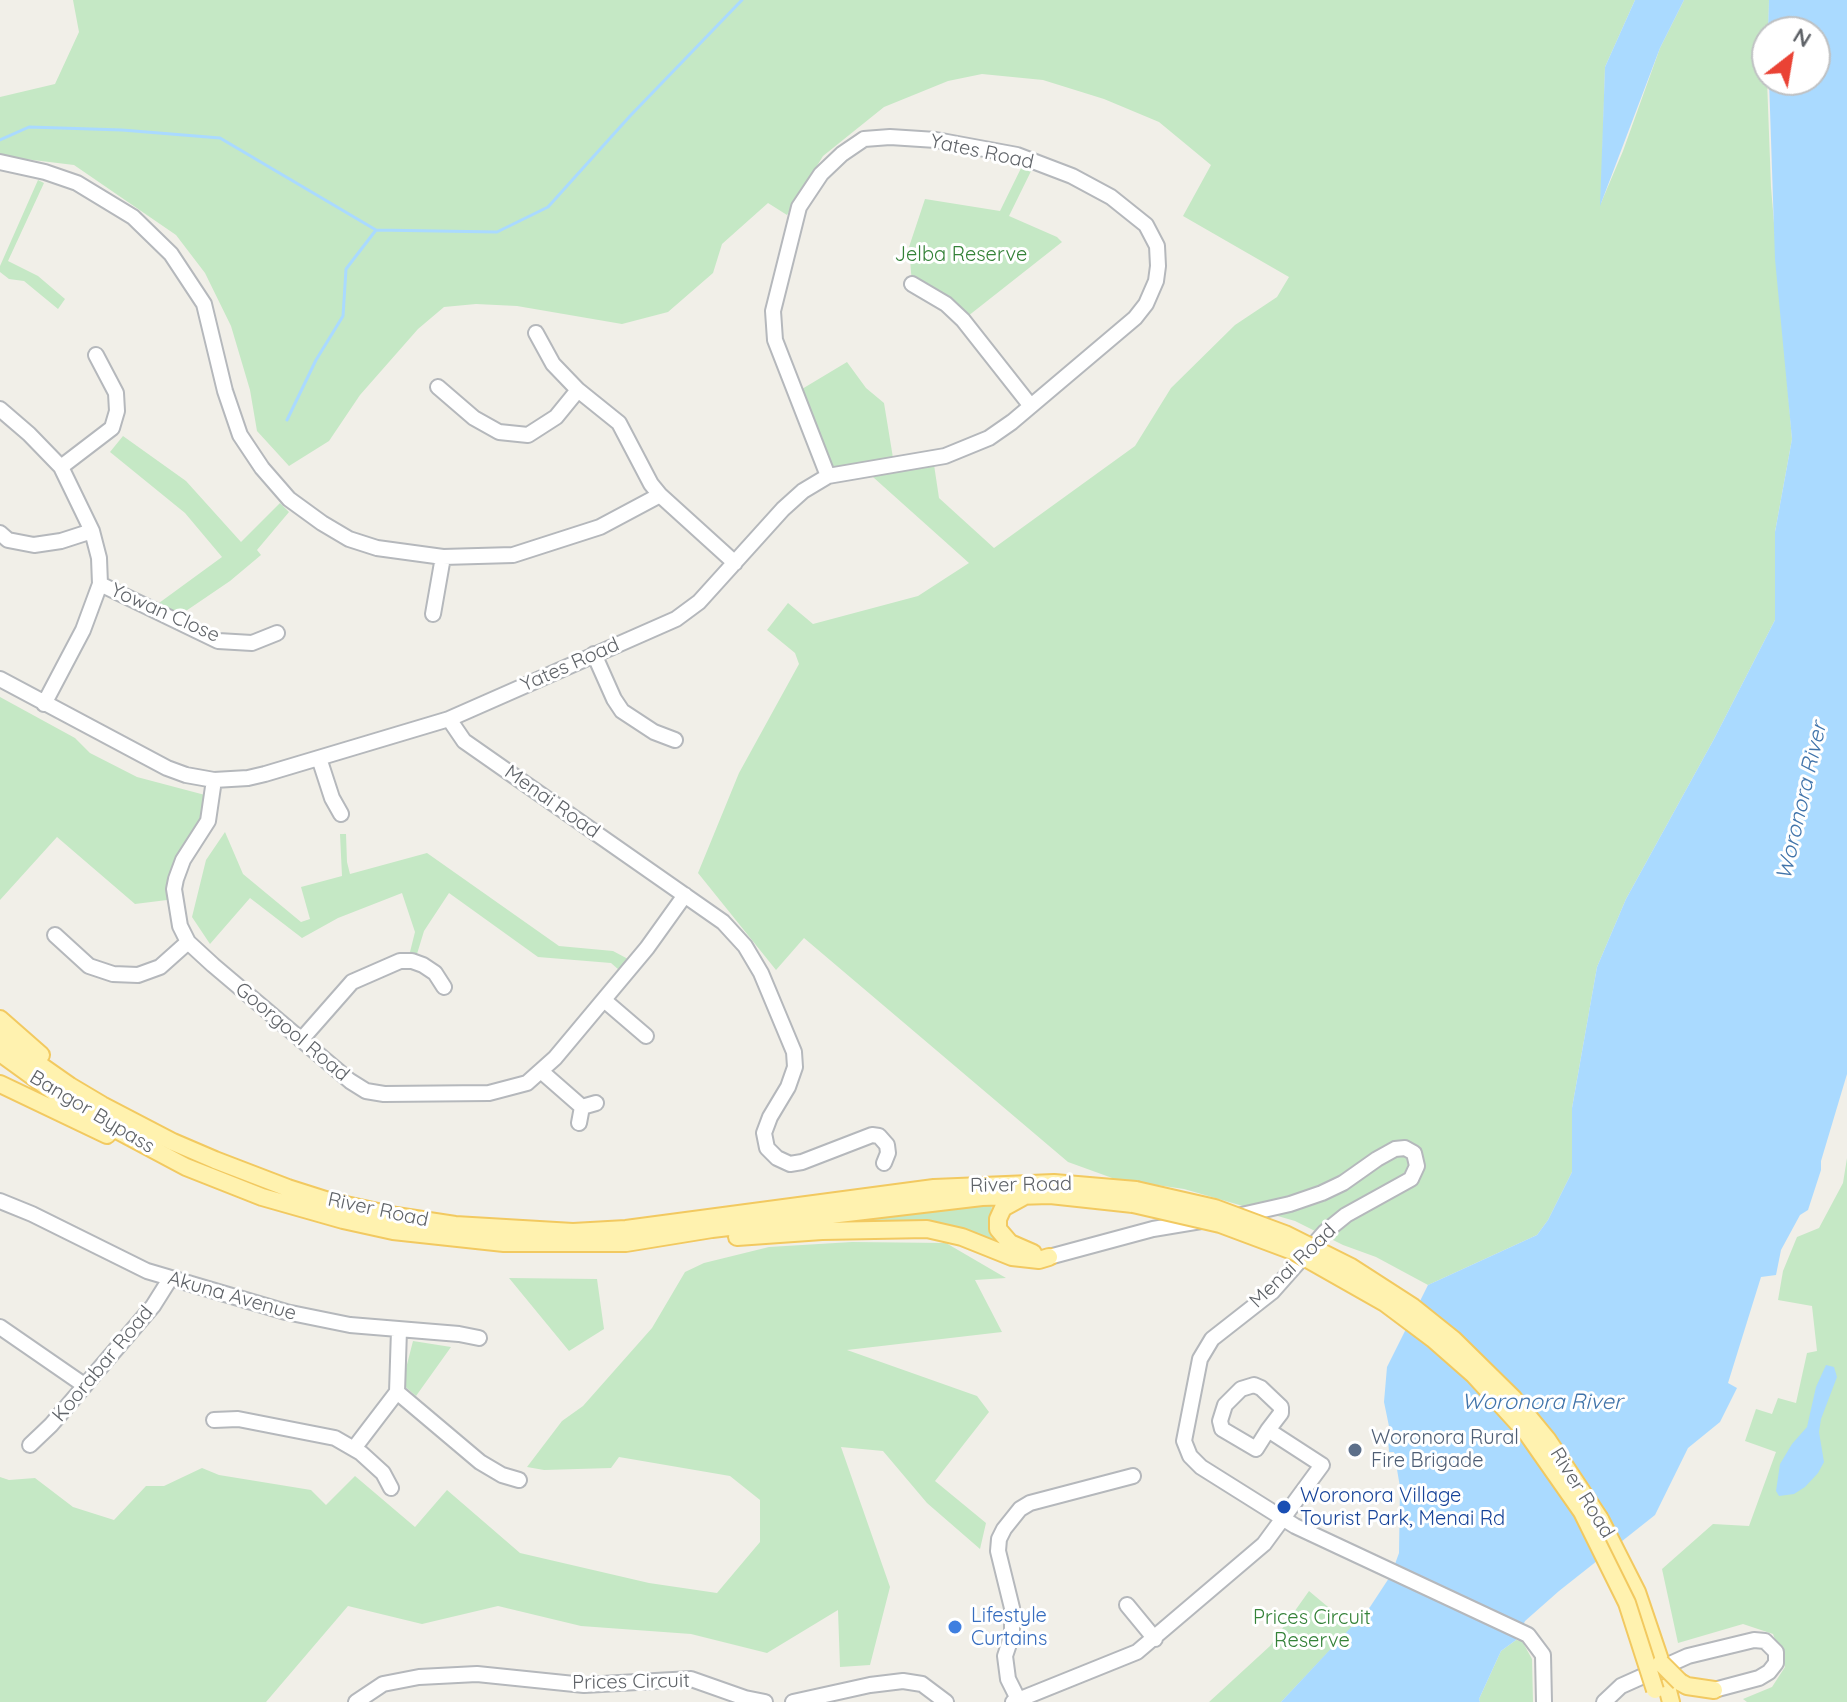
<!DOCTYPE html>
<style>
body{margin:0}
#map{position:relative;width:1847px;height:1702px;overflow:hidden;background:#f1efe8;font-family:Quicksand,sans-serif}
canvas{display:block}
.north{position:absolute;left:1751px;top:16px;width:80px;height:80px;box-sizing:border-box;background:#fff;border:2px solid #bfc1c3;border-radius:50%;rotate:31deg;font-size:22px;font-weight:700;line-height:32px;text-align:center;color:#5f6368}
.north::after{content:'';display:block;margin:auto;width:28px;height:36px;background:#ea4335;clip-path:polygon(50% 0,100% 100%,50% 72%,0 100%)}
</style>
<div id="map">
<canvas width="1847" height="1702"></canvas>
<div class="north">N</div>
</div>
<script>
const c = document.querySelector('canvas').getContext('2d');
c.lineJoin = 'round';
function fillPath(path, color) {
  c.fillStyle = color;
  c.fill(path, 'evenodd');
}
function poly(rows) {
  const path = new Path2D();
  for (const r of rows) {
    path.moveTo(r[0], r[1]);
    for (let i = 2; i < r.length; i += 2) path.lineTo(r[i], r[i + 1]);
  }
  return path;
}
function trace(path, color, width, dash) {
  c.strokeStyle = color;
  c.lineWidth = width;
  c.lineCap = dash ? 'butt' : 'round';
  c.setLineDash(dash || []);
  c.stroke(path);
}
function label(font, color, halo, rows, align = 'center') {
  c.font = font + ' Quicksand,sans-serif';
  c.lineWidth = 6;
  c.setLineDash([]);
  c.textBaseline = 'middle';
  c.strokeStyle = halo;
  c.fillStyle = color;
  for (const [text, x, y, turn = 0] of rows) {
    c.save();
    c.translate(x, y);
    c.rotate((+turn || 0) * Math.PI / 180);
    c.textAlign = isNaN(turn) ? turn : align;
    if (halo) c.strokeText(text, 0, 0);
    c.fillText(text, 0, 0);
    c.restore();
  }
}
fillPath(poly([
 [73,0,1635,0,1605,67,1601,203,1623,151,1660,48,1684,0,1769,0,1767,80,1771,187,1792,439,1775,532,1775,620,1714,739,1626,899,1597,967,1572,1108,1572,1172,1548,1220,1537,1235,1428,1285,1376,1257,1343,1245,1295,1221,1184,1189,1115,1179,1068,1162,804,938,776,970,698,873,739,773,799,664,795,653,767,630,788,603,813,624,918,596,969,563,864,469,828,476,797,392,847,362,866,388,884,403,894,464,933,458,939,498,994,548,1135,446,1171,388,1235,325,1277,297,1289,277,1183,216,1211,165,1159,122,1104,99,1043,80,982,74,948,81,884,107,823,156,787,215,768,203,722,244,713,273,668,312,622,324,517,306,476,304,444,307,418,329,360,395,329,441,289,466,257,431,250,390,231,326,205,273,176,235,74,165,0,156,0,97,55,84,79,32],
 [1026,158,1036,161,1009,216,1057,237,1062,242,963,320,912,284,909,247,925,199,1000,211],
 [38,180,44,183,8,261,38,276,65,299,58,309,24,281,9,279,0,272,0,266],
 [123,436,186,481,241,542,280,503,289,512,257,550,261,555,230,581,180,615,159,603,222,557,185,513,110,452],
 [0,697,75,738,90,753,137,777,205,795,202,818,178,856,168,883,167,900,135,904,57,837,0,900],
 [225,832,243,874,301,922,310,919,301,887,342,876,340,834,346,834,347,862,350,874,427,853,559,946,613,951,628,959,619,970,611,963,538,957,449,893,424,931,417,954,410,952,415,932,402,893,338,918,302,938,250,898,210,944,192,917,206,860],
 [1847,1158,1847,1702,1747,1702,1743,1699,1772,1687,1785,1667,1773,1634,1743,1624,1678,1643,1662,1569,1713,1524,1749,1526,1776,1452,1745,1441,1756,1409,1772,1414,1778,1398,1796,1403,1807,1353,1817,1351,1812,1306,1778,1300,1783,1271,1797,1237,1819,1228,1843,1183],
 [979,1204,992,1205,990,1227,1002,1245,847,1223],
 [852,1242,946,1243,1006,1278,975,1280,1002,1332,847,1350,977,1396,989,1412,935,1481,986,1523,980,1549,927,1503,883,1451,841,1447,890,1587,870,1665,840,1667,838,1610,767,1653,691,1634,581,1626,498,1606,422,1624,348,1606,266,1702,0,1702,0,1477,9,1480,35,1478,73,1507,114,1520,146,1486,164,1486,202,1468,219,1475,311,1490,326,1505,355,1476,415,1527,447,1490,520,1553,649,1583,717,1593,760,1542,760,1500,730,1476,619,1457,611,1468,544,1470,527,1467,562,1421,583,1406,652,1328,685,1272,704,1263,769,1247],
 [509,1278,597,1279,604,1329,569,1351],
 [413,1341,451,1347,416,1396,402,1384],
 [1309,1591,1352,1627,1281,1702,1209,1702,1270,1646],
 [1516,1640,1522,1641,1532,1659,1533,1702,1480,1702,1479,1699,1501,1651]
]), '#c5e8c5');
fillPath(poly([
 [1635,0,1684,0,1660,48,1600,206,1605,67],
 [1769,0,1847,0,1847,1074,1821,1161,1821,1170,1808,1210,1800,1215,1781,1250,1776,1275,1761,1277,1728,1383,1737,1388,1720,1422,1688,1448,1655,1515,1559,1591,1525,1621,1516,1640,1501,1651,1479,1699,1480,1702,1281,1702,1370,1607,1391,1575,1399,1553,1400,1487,1394,1452,1389,1452,1388,1438,1391,1436,1384,1402,1387,1367,1428,1285,1537,1235,1548,1220,1572,1172,1572,1108,1597,967,1626,899,1714,739,1775,620,1775,532,1792,439,1775,259,1769,80,1815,80,1815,32,1768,32],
 [1826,1365,1834,1367,1837,1377,1821,1419,1819,1432,1824,1462,1818,1473,1805,1487,1794,1494,1779,1496,1776,1491,1780,1464,1792,1444,1807,1427,1816,1387]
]), '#aadaff');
trace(poly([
 [0,140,29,127,122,130,220,138,376,230,497,232,548,207,630,116,742,0],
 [287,420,316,360,343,316,346,269,376,230]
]), '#aadaff', 3);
const minor = poly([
 [0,162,45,172,77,183,133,217,171,254,204,304,225,391,240,435,262,468,289,499,322,523,349,539,377,548,443,557,513,555,600,527,660,495],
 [912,284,946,304,963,320,1030,405],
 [536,333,553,364,578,390,619,423,651,484,660,495,735,563],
 [438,387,474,418,499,432,528,435,556,417,578,390],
 [0,409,29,434,61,467,92,531,99,558,100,584,83,630,44,704],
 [61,467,112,428,117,411,116,393,96,355],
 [0,533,8,540,34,545,61,541,92,531],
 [100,584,218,641,252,643,277,633],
 [433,614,443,557],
 [594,654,614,699,622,711,654,732,675,740],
 [0,679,167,768,186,775,214,780,248,778,265,774,449,719,676,619,699,602,783,509,803,491,828,476,945,456,989,438,1012,422,1135,318,1146,304,1156,281,1158,266,1157,246,1146,225,1111,197,1072,176,1017,155,936,140,890,137,864,139,842,154,821,174,799,207,773,311,775,340,828,476],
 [449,719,464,741,723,922,745,946,761,973,794,1052,795,1067,788,1087,770,1117,764,1133,767,1148,777,1158,790,1164,802,1162,872,1135,879,1136,887,1145,888,1153,884,1163],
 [319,758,332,798,341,814],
 [214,780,208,821,183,860,176,879,174,889,180,926,188,942,213,965,350,1081,366,1091,384,1094,489,1093,527,1083,555,1058,647,948,685,895],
 [55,935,89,966,113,974,138,975,160,967,188,942],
 [604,1000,646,1036],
 [301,1040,352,982,400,961,412,961,423,965,435,973,444,987],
 [542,1072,582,1107],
 [579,1123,582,1107,596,1103],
 [0,1201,32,1214,147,1271,286,1312,350,1325,459,1334,479,1338],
 [1237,1216,1290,1204,1322,1193,1343,1183,1377,1159,1395,1149,1405,1148,1414,1153,1417,1166,1411,1179,1346,1215,1325,1232,1272,1292,1212,1339,1200,1359,1184,1441,1190,1456,1201,1467,1295,1526,1528,1635,1543,1655,1544,1702],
 [1049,1257,1153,1229,1201,1221],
 [0,1327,84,1385],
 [397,1392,480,1462,502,1475,519,1480],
 [214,1420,238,1419,335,1438,361,1453,383,1473,391,1488],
 [30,1445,51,1425,153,1306,170,1279],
 [355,1447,397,1392,399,1330],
 [1127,1605,1155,1639],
 [1018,1699,1008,1679,1005,1656,1012,1635,1012,1608,998,1551,999,1539,1004,1529,1020,1509,1030,1503,1133,1476],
 [356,1702,383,1684,419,1677,477,1674,584,1685,691,1679,745,1698,765,1702],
 [793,1702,870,1685,903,1681,922,1684,946,1702],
 [1013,1702,1137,1652,1264,1544,1322,1465,1268,1430,1256,1449,1222,1429,1220,1421,1225,1405,1241,1389,1254,1385,1261,1388,1281,1407,1281,1413,1268,1430],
 [1604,1702,1621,1686,1688,1656,1754,1640,1765,1641,1776,1652,1776,1663,1769,1672,1759,1678,1714,1690]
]);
const major = poly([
 [0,1019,41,1055],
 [0,1037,70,1086,102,1105,173,1142,215,1160,288,1188,332,1202,396,1216,455,1225,573,1232,626,1229,934,1188,1054,1183,1136,1190],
 [0,1053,54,1092,109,1126,186,1167,262,1197,343,1220,393,1231,504,1243,626,1243,712,1229,982,1197,1050,1195,1133,1204],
 [0,1084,107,1135],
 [1023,1197,1003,1208,998,1219,998,1229,1010,1243,1033,1253],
 [737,1237,822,1231,927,1229,962,1237,1012,1257,1039,1260,1049,1257],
 [1600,1519,1637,1592,1661,1663],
 [1680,1682,1687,1686,1714,1690],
 [1667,1687,1671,1702]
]);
trace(minor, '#b5b8bc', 18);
trace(major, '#f2c960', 20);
trace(minor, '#fff', 14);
trace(major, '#fff2af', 16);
const majorBridge = poly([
 [1136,1190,1215,1208,1285,1234,1351,1267,1413,1307,1453,1339,1514,1399,1547,1439,1600,1519],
 [1133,1204,1220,1224,1295,1252,1385,1303,1433,1339,1474,1375,1526,1432,1582,1512,1627,1603,1655,1690],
 [1661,1663,1680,1682]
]);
trace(majorBridge, '#f2c960', 20, []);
trace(majorBridge, '#fff2af', 16);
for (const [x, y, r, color] of [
 [1355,1450,8,"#5c6f8a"],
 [1284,1507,8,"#1a4fb4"],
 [955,1627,8,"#3f7fe0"]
]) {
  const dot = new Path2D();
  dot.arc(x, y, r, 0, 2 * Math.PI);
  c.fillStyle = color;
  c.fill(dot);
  trace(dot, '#fff', 3);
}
label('20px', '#5f6368', '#fff', [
 ["Yates Road",982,152,12],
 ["Yowan Close",165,613,24],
 ["Yates Road",570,665,-24],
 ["Menai Road",552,802,35],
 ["Goorgool Road",292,1032,40],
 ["Bangor Bypass",92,1112,31],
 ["River Road",1021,1185,-1],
 ["River Road",378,1210,12],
 ["Menai Road",1293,1266,-44],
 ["Akuna Avenue",232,1296,16],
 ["Koorabar Road",103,1364,-50],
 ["River Road",1582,1493,58],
 ["Prices Circuit",631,1682,-1]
]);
label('20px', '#348238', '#fff', [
 ["Jelba Reserve",961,255],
 ["Prices Circuit",1312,1618],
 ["Reserve",1312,1641]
]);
label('20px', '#4e5e75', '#fff', [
 ["Woronora Rural",1371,1438],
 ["Fire Brigade",1371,1461]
], 'left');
label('20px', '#164399', '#fff', [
 ["Woronora Village",1300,1496],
 ["Tourist Park, Menai Rd",1300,1519]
], 'left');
label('20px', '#366cbe', '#fff', [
 ["Lifestyle",971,1616],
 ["Curtains",971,1639]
], 'left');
label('italic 22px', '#4174aa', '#fff', [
 ["Woronora River",1802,801,-77],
 ["Woronora River",1542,1402]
]);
</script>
